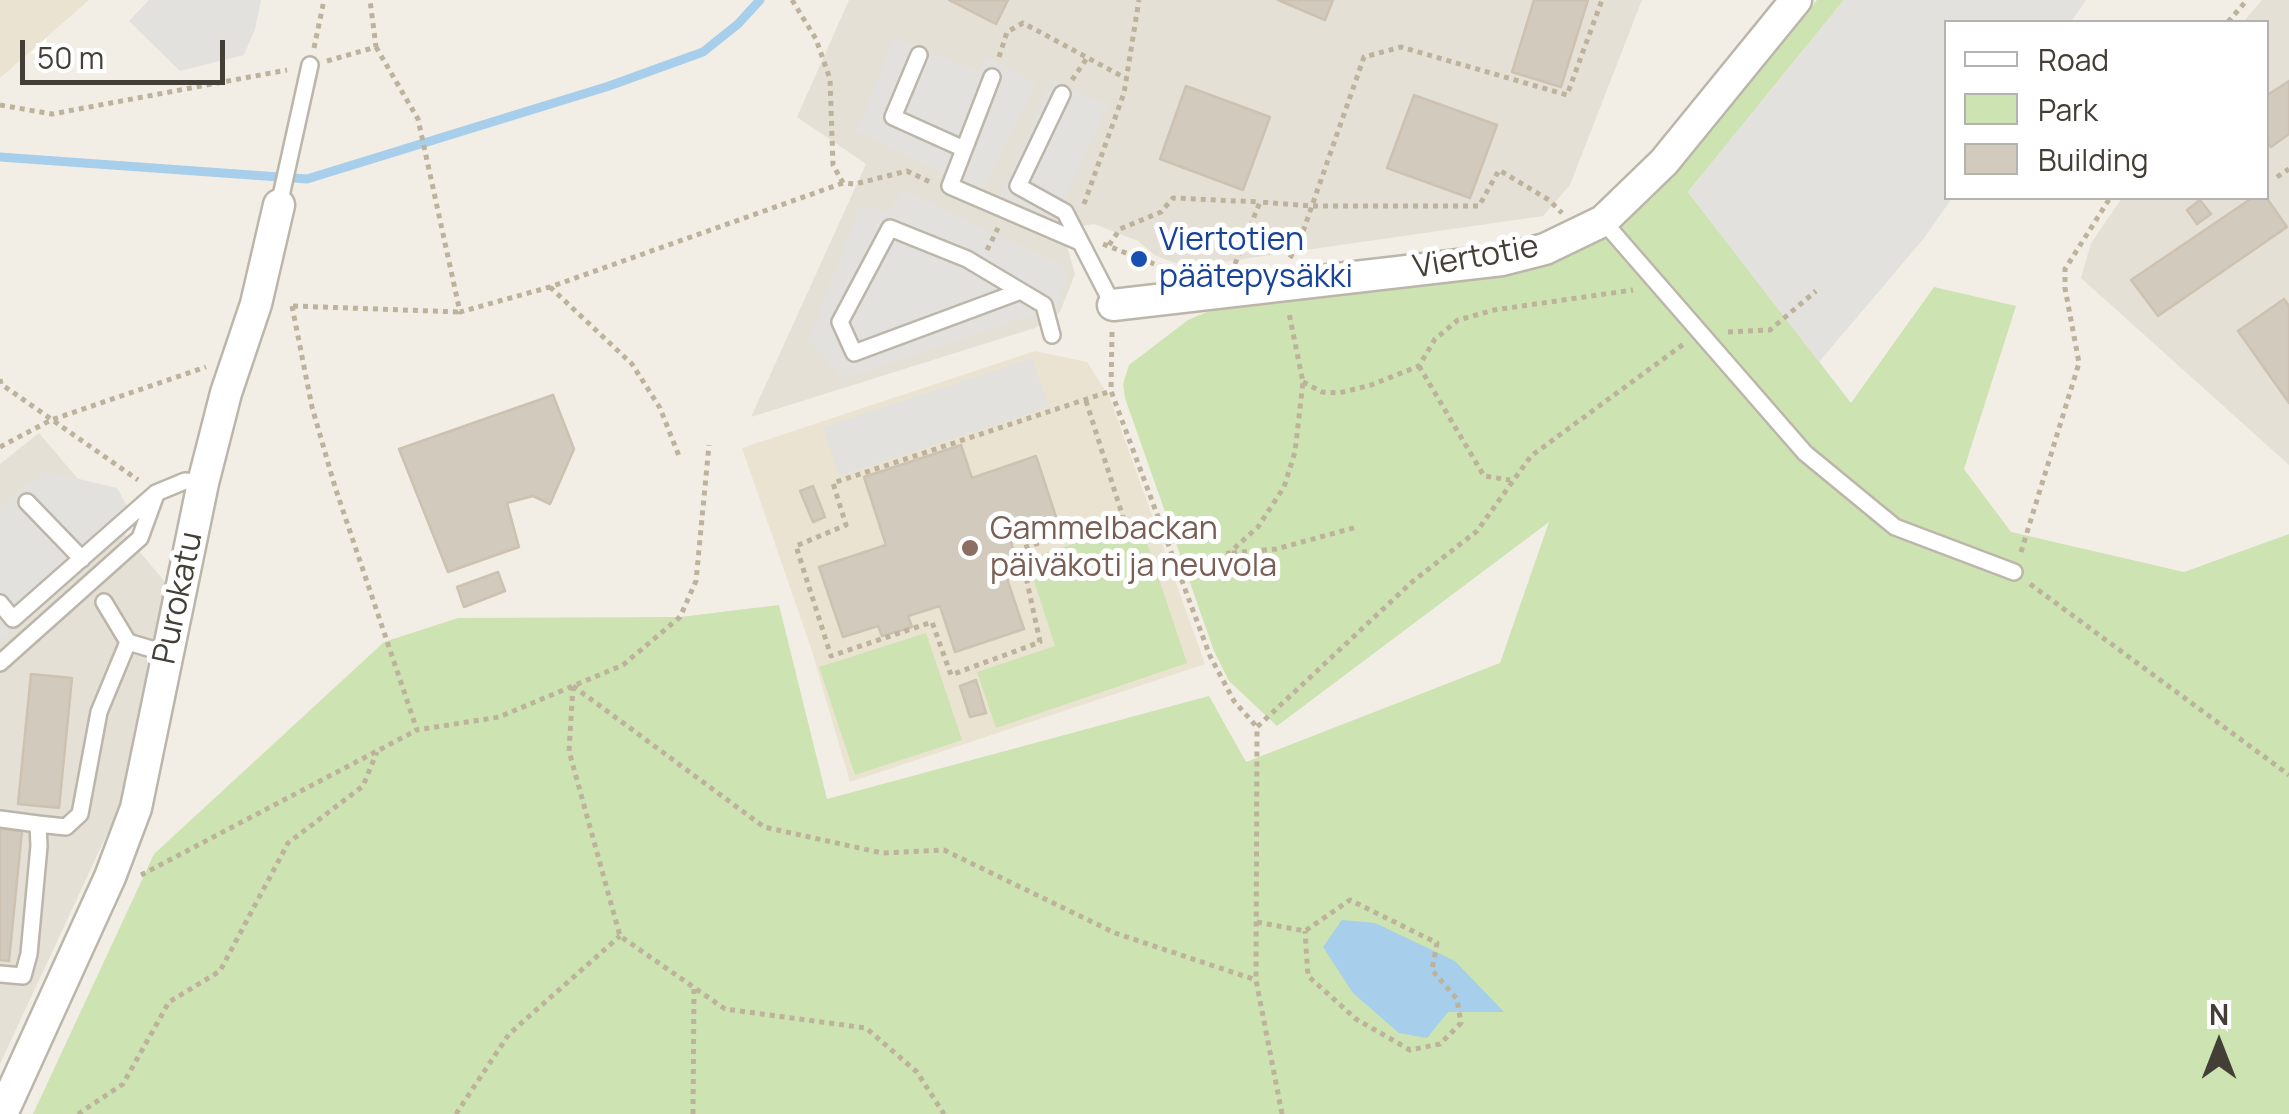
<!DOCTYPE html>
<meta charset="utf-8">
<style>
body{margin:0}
#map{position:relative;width:2289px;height:1114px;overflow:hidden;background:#f2eee6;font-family:Manrope,sans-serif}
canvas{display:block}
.legend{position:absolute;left:1944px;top:20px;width:325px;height:180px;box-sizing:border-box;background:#fff;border:2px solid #b4b2af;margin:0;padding:12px 18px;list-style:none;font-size:30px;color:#443f36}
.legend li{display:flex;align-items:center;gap:20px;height:50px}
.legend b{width:50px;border:2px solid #b4b2af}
.north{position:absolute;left:2169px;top:994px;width:100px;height:100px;-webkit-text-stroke:8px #fff;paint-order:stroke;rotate:0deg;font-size:28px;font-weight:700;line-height:40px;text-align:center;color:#443f36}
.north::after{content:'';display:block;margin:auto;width:35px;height:45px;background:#443f36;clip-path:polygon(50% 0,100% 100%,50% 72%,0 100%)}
.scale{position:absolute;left:20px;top:40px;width:205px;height:45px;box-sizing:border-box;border:5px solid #443f36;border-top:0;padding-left:12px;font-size:30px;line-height:35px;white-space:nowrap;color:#443f36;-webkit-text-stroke:8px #fff;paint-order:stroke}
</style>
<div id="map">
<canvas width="2289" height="1114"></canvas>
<ul class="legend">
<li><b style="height:12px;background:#fff"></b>Road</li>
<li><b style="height:28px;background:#cde3b2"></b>Park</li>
<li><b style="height:28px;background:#d2cabd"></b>Building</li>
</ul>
<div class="north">N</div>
<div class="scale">50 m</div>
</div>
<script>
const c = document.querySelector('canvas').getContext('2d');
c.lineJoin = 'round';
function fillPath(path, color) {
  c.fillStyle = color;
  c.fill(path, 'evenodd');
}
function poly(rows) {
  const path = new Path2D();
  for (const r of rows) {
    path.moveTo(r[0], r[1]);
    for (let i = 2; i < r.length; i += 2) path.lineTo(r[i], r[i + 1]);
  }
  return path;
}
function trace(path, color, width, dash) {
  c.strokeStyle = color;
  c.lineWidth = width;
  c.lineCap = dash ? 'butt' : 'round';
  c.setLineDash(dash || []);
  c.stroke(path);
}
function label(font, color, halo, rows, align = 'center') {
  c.font = font + ' Manrope,sans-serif';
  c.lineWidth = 10;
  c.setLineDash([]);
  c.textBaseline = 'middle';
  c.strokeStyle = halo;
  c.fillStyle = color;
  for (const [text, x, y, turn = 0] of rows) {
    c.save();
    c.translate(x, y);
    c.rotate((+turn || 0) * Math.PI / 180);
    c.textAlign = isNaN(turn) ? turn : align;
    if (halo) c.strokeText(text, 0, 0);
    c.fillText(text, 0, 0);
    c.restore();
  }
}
fillPath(poly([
 [849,0,1642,0,1570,185,1543,216,1187,267,1156,256,1138,241,1094,224,1062,229,1075,274,1060,312,1035,328,751,417,866,164,797,117],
 [2262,0,2289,0,2289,465,2081,278,2091,243,2122,198,2266,198,2266,22,2243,22],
 [39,433,166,583,121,804,0,1064,0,464]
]), '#e5e0d5');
fillPath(poly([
 [0,0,89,0,0,78],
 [1035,351,1087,362,1110,398,1205,664,850,782,811,648,742,448]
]), '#eae3d1');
fillPath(poly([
 [1817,0,1844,0,1688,192,1851,403,1934,287,2016,306,1964,469,2011,532,2184,572,2289,534,2289,1114,33,1114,154,854,384,642,458,618,680,617,779,605,827,799,1209,696,1246,762,1500,663,1549,522,1277,726,1229,681,1214,651,1125,398,1123,384,1129,365,1188,320,1207,312,1603,233,1651,199],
 [1140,522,1187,663,996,728,977,672,1055,646,1027,559],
 [926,633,962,740,855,775,819,667]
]), '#cde3b2');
fillPath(poly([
 [149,0,261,0,255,29,244,55,180,71,129,21],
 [1844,0,2086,0,2071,22,1946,22,1946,198,1952,198,1925,237,1819,362,1688,192],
 [894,38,979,72,987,57,1037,82,981,193,857,130],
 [1051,80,1107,105,1056,220,1001,195],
 [902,190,1069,269,1058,306,843,379,808,341,860,205,887,213],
 [1032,358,1049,407,839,476,823,427],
 [45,471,117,488,136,522,0,641,0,507]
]), '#e3e1de');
fillPath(poly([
 [1342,920,1375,923,1455,961,1504,1012,1448,1012,1427,1038,1399,1033,1353,993,1323,947]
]), '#a7ceea');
trace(poly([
 [0,157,307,179,609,86,703,52,738,24,760,0]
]), '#a7ceea', 9);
const building = poly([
 [949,0,1008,0,996,24,949,0],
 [1278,0,1333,0,1325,20,1278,0],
 [1534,0,1588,0,1561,87,1512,72,1534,0],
 [2289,81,2289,134,2271,147,2266,140,2266,96,2289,81],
 [1186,86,1270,117,1243,190,1160,159,1186,86],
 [1414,95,1497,125,1470,198,1387,168,1414,95],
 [2266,197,2287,227,2158,316,2131,280,2252,198,2266,197],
 [2200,200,2211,214,2197,224,2187,210,2200,200],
 [2284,299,2289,306,2289,403,2238,331,2284,299],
 [553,395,574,449,550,504,533,496,507,503,519,547,448,572,399,449,553,395],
 [961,445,972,478,1036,456,1058,523,1010,539,1021,574,1007,579,1024,629,955,652,940,606,908,616,912,627,882,636,878,626,843,637,819,567,886,545,864,477,961,445],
 [813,486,825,517,813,522,800,491,813,486],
 [498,572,505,591,464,607,457,587,498,572],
 [31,674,72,678,59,808,18,804,31,674],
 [976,680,986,713,970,717,960,686,976,680],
 [0,829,22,831,9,961,0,960,0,829]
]);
fillPath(building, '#d2cabd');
trace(building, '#cdc2b1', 2.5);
const lane = poly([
 [919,55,893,117,964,149],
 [992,77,950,186,1080,242],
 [1062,94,1018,186,1065,212,1113,305],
 [279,205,310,65],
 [1603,221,1805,453,1895,527,2014,572],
 [1021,291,854,353,840,322,890,228,967,259,1044,305,1052,335],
 [27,502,82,559],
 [0,603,13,619,156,493,185,481,203,483],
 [128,642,168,654],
 [0,663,140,538,155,497],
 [0,819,38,824,39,846,29,954,23,976,0,974],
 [38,824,66,827,80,814,99,712,128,642,104,602]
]);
const street = poly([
 [1113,305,1502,260,1545,249,1603,221,1664,162,1796,0],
 [2,1114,110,877,136,808,203,483,226,393,256,304,279,205]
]);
trace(lane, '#bcb6aa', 20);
trace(street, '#bcb6aa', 35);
trace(poly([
 [792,0,816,39,830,79,833,165,843,183,855,184,907,171,930,182],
 [2228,22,2247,0],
 [376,47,418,119,460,312,550,287,843,183],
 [314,48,324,0],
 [999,57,1007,32,1023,23,1127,79],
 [327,61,376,47,370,0],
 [1072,80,1087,58],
 [0,105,52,114,287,70],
 [2277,177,2289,169],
 [1084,204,1124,93,1139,0],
 [1103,244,1167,269],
 [1109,245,1120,229,1161,212,1173,198,1260,202],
 [987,250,998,228],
 [1290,258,1300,240,1364,57,1401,47,1567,95,1602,0],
 [1235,264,1260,202,1312,206,1479,206,1499,170,1549,200,1562,213],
 [550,287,632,364,660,408,679,456],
 [292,306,312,407,335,487,417,730,499,717,623,665,680,617,696,581,709,445],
 [293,306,460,312],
 [1112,332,1111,391,1210,656,1234,701,1257,727],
 [1728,332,1770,330,1816,291],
 [1419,366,1484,476,1510,480],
 [0,379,1,384,138,480],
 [1303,382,1322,392,1339,393,1371,385,1419,366,1435,339,1458,320,1494,310,1633,290],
 [1086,401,1123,517,1020,549,1040,642,951,675,932,622,831,656,796,546,846,525,833,483,1111,391],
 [0,447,51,420,206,367],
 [2021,552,2079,363,2065,288,2065,269,2110,198],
 [1232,553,1276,549,1357,527],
 [1179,570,1229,553,1258,527,1284,487,1295,452,1303,382,1289,313],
 [2030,584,2289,775],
 [573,686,764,827,882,853,944,850,1115,933,1256,980],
 [573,686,569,751,620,936,725,1009,866,1028,917,1072,944,1114],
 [141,875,417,730],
 [1257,922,1305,931,1350,900,1437,943,1432,970,1457,999,1461,1023,1440,1044,1410,1050,1356,1019,1308,976,1305,931],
 [78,1114,123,1084,169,1002,220,971,288,843,363,786,377,752],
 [456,1114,509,1034,620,936],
 [693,1114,694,987],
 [1282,1114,1256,980,1257,727,1412,582,1477,531,1531,456,1685,343]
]), '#bdb29c', 5, [5, 5]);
trace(lane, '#fff', 15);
trace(street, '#fff', 30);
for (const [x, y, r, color] of [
 [1139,259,10,"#1a4fb4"],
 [970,548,10,"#8d6e63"]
]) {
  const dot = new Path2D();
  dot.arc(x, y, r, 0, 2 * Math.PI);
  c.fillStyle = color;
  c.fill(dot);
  trace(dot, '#fff', 4);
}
label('32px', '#164399', '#fff', [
 ["Viertotien",1159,241],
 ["päätepysäkki",1159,278]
], 'left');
label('32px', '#443f36', '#fff', [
 ["Viertotie",1476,258,-10],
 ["Purokatu",179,598,-78]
]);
label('32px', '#785e54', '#fff', [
 ["Gammelbackan",990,530],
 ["päiväkoti ja neuvola",990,567]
], 'left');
</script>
